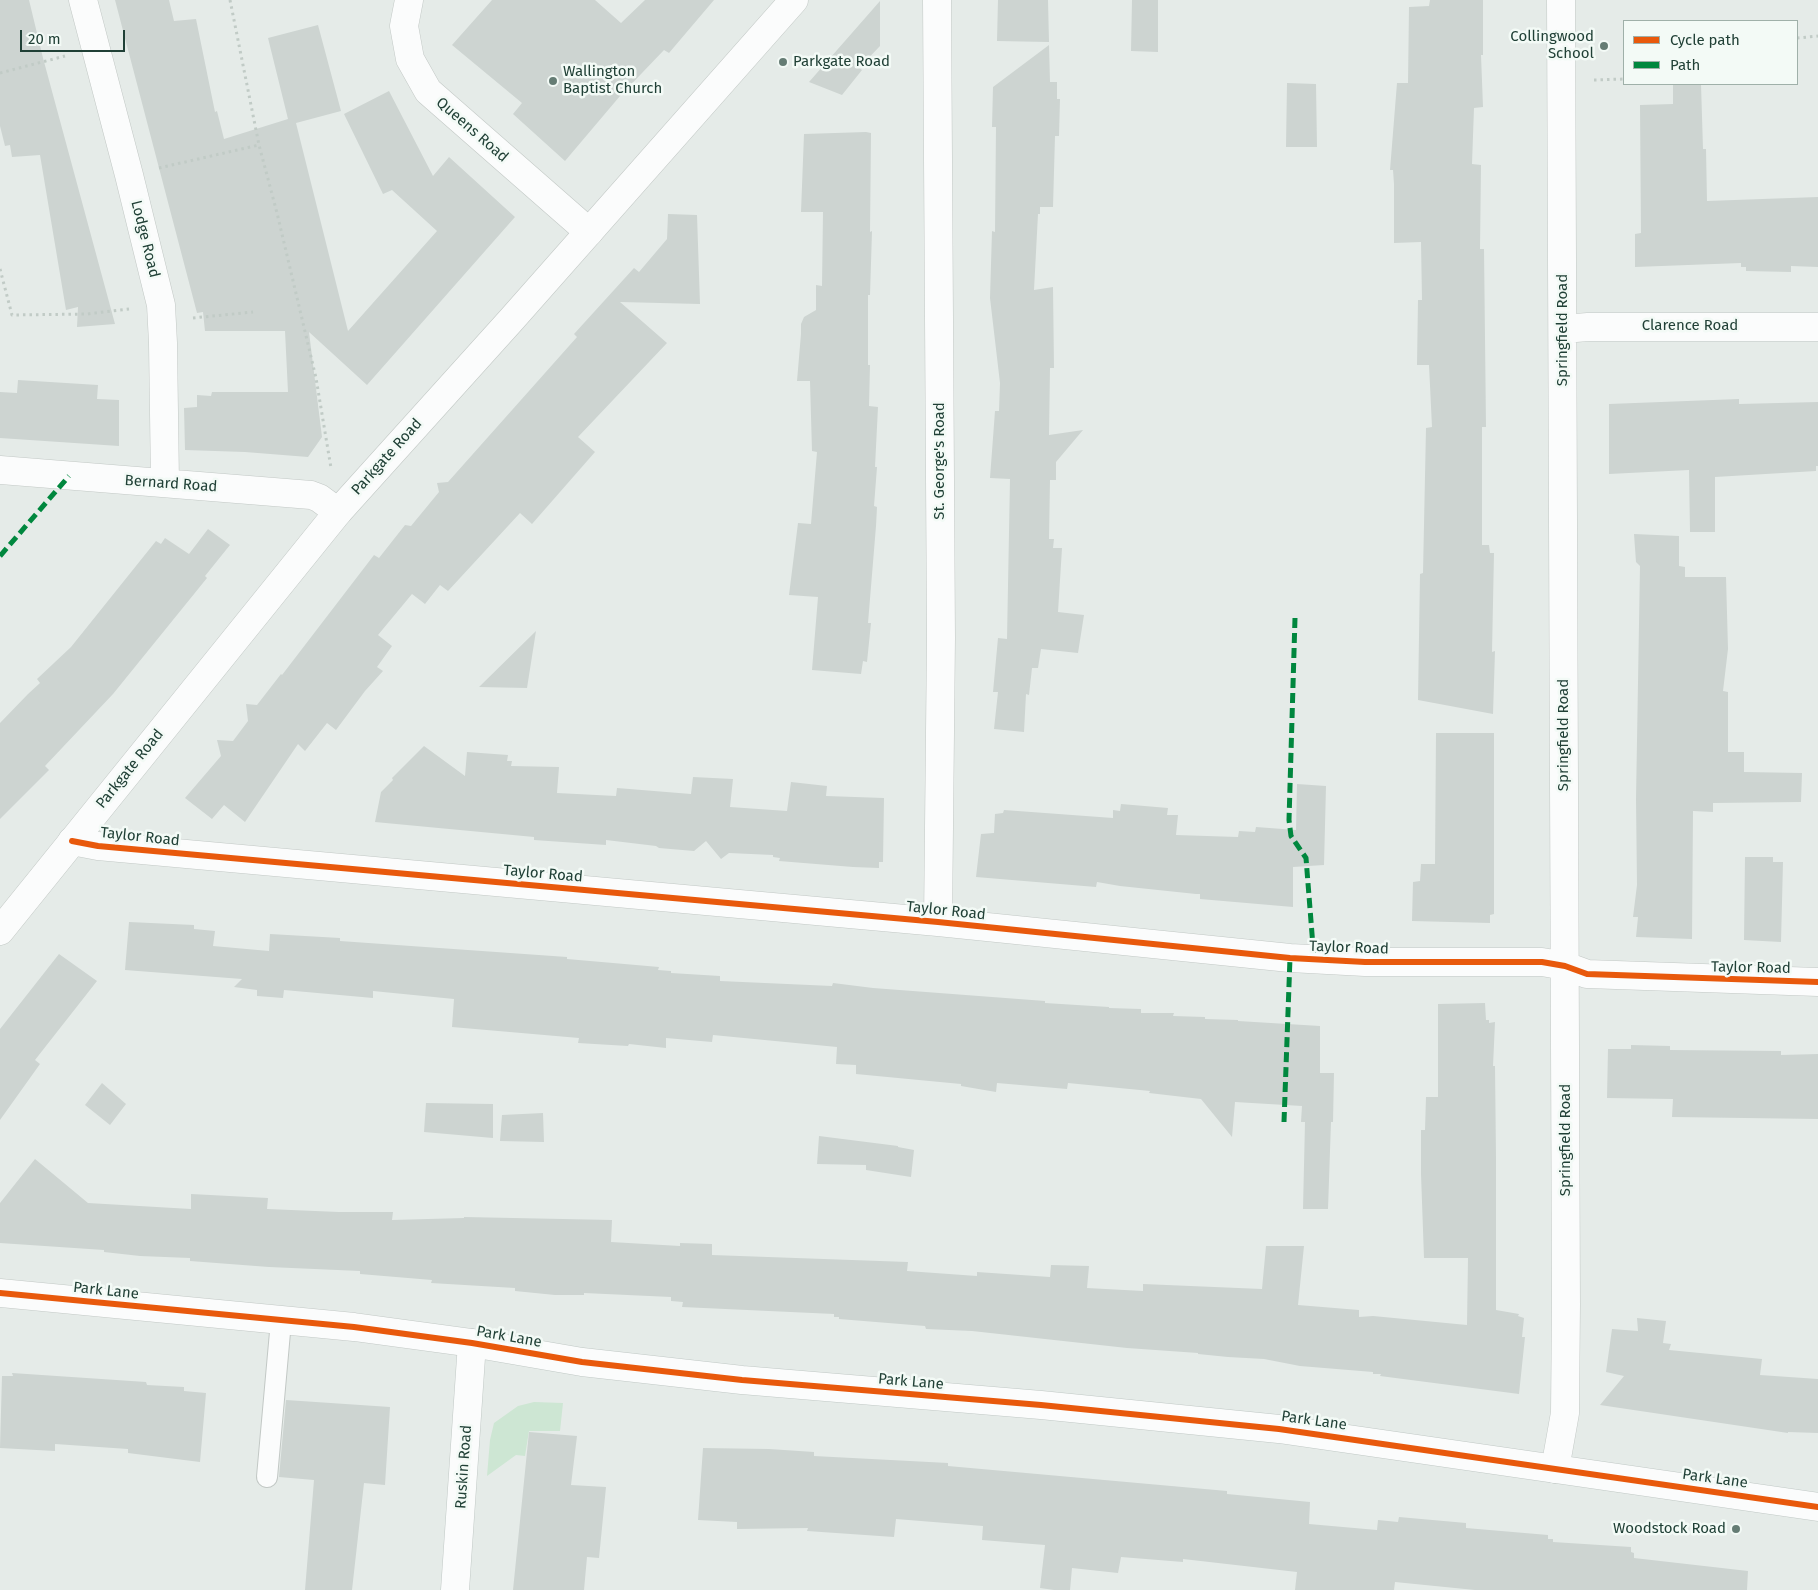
<!DOCTYPE html>
<style>
body{margin:0}
#map{position:relative;width:1818px;height:1590px;overflow:hidden;background:#e5ebe8;font-family:"Fira Sans",sans-serif}
canvas{display:block}
.legend{position:absolute;left:1623px;top:20px;width:175px;height:65px;box-sizing:border-box;background:#f3faf6;border:1px solid #9fb0a9;margin:0;padding:6px 9px;list-style:none;font-size:15px;color:#204036}
.legend li{display:flex;align-items:center;gap:10px;height:25px}
.legend b{width:25px;border:1px solid #9fb0a9}
.scale{position:absolute;left:20px;top:30px;width:105px;height:22px;box-sizing:border-box;border:2px solid #204036;border-top:0;padding-left:6px;font-size:15px;line-height:18px;white-space:nowrap;color:#204036;-webkit-text-stroke:4px #f3faf6;paint-order:stroke}
</style>
<div id="map">
<canvas width="1818" height="1590"></canvas>
<ul class="legend">
<li><b style="height:6px;background:#e8590c"></b>Cycle path</li>
<li><b style="height:6px;background:#00873e"></b>Path</li>
</ul>
<div class="scale">20 m</div>
</div>
<script>
const c = document.querySelector('canvas').getContext('2d');
c.lineJoin = 'round';
function fillPath(path, color) {
  c.fillStyle = color;
  c.fill(path, 'evenodd');
}
function poly(rows) {
  const path = new Path2D();
  for (const r of rows) {
    path.moveTo(r[0], r[1]);
    for (let i = 2; i < r.length; i += 2) path.lineTo(r[i], r[i + 1]);
  }
  return path;
}
function trace(path, color, width, dash) {
  c.strokeStyle = color;
  c.lineWidth = width;
  c.lineCap = dash ? 'butt' : 'round';
  c.setLineDash(dash || []);
  c.stroke(path);
}
function label(font, color, halo, rows, align = 'center') {
  c.font = font + ' "Fira Sans",sans-serif';
  c.lineWidth = 5;
  c.setLineDash([]);
  c.textBaseline = 'middle';
  c.strokeStyle = halo;
  c.fillStyle = color;
  for (const [text, x, y, turn = 0] of rows) {
    c.save();
    c.translate(x, y);
    c.rotate((+turn || 0) * Math.PI / 180);
    c.textAlign = isNaN(turn) ? turn : align;
    if (halo) c.strokeText(text, 0, 0);
    c.fillText(text, 0, 0);
    c.restore();
  }
}
fillPath(poly([
 [534,1402,563,1403,560,1431,529,1431,525,1456,516,1455,487,1476,490,1440,494,1423,518,1406]
]), '#cde6d3');
fillPath(poly([
 [0,0,29,0,43,58,115,324,77,327,78,307,66,310,40,155,12,157,10,145,5,146,0,126],
 [115,0,169,0,174,21,196,19,215,112,217,111,224,139,288,119,268,38,318,25,341,111,296,123,348,331,437,231,392,190,383,194,344,114,389,91,433,176,449,157,515,217,367,385,309,332,322,437,308,457,245,452,185,450,184,408,197,407,197,395,211,396,212,392,288,392,285,331,205,331,203,312,197,313],
 [492,0,595,0,621,23,645,0,714,0,669,53,664,50,620,96,565,161,513,114,522,103,452,45],
 [998,0,1048,0,1049,42,997,41],
 [1132,0,1158,0,1158,52,1131,51],
 [1430,0,1483,0,1483,55,1481,55,1483,107,1474,108,1472,164,1481,165,1480,249,1484,249,1486,427,1482,427,1482,545,1489,545,1490,553,1494,553,1492,652,1495,651,1493,714,1418,700,1420,574,1423,573,1426,428,1432,427,1429,365,1417,365,1418,300,1422,300,1421,242,1394,243,1394,184,1393,170,1390,170,1397,83,1408,83,1409,7,1429,6],
 [880,1,880,46,859,68,862,70,842,95,809,82],
 [1049,45,1050,82,1057,82,1057,99,1060,99,1059,136,1055,136,1053,207,1040,207,1040,214,1038,214,1034,290,1053,287,1054,368,1050,368,1049,435,1083,430,1056,462,1056,480,1050,480,1049,539,1054,539,1053,548,1062,548,1058,612,1084,615,1078,653,1041,649,1038,668,1032,668,1029,695,1026,694,1024,732,994,729,998,692,993,692,998,638,1007,639,1010,479,990,478,995,411,999,411,1000,383,990,298,992,231,995,232,996,127,992,127,993,87],
 [1287,83,1316,84,1317,147,1286,147],
 [1701,84,1703,149,1706,149,1707,201,1818,197,1818,267,1791,266,1791,272,1746,271,1746,267,1741,267,1741,263,1635,267,1635,234,1641,233,1640,105,1673,104,1673,85],
 [866,132,871,133,870,232,872,231,870,295,868,295,868,365,870,365,869,406,878,407,875,467,877,467,874,506,877,507,876,526,868,623,871,623,867,662,863,661,861,674,812,670,818,597,789,595,798,523,811,524,817,452,812,451,810,381,797,381,801,334,801,324,804,317,816,310,816,285,822,286,823,212,801,212,804,134],
 [668,214,697,215,700,304,620,302,667,343,578,437,595,452,532,524,520,513,448,591,440,585,425,604,412,594,378,635,392,646,377,667,383,671,365,691,336,730,327,723,305,751,298,744,245,822,224,805,212,819,185,798,221,756,217,740,233,741,248,721,246,704,257,705,281,674,282,675,374,555,379,558,405,525,411,526,439,492,437,483,448,482,577,337,574,334,634,268,639,272,667,239],
 [18,380,98,385,97,399,119,400,119,446,0,438,0,392,17,393],
 [1739,399,1739,404,1818,402,1818,466,1816,466,1816,471,1715,477,1715,532,1690,532,1689,470,1609,474,1609,404],
 [208,529,230,545,205,576,207,578,113,694,45,766,49,770,0,819,0,723,28,694,40,683,37,679,71,647,156,541,161,544,165,538,189,554],
 [1634,534,1679,536,1679,566,1685,567,1685,577,1726,577,1728,649,1723,691,1728,692,1728,752,1744,752,1744,772,1802,773,1801,802,1713,803,1713,812,1693,811,1692,939,1636,937,1638,917,1633,917,1637,885,1636,799,1640,566,1636,562],
 [536,631,527,688,479,687],
 [1436,733,1494,733,1494,914,1490,915,1490,923,1412,921,1413,882,1420,881,1421,864,1435,864],
 [424,746,465,776,467,752,508,755,507,761,512,761,511,766,559,767,557,793,616,796,617,788,691,794,693,777,733,779,730,807,787,811,791,782,827,786,826,796,884,798,883,862,879,862,879,868,853,867,779,861,780,858,773,857,773,855,729,853,721,859,706,841,694,851,659,848,656,846,606,840,606,845,534,840,534,837,375,822,381,792,393,780,392,778],
 [1297,784,1326,786,1324,865,1293,867,1293,907,1200,899,1200,894,1196,894,1120,886,1097,882,1096,887,976,877,981,834,994,833,995,814,1003,813,1004,810,1113,818,1113,810,1120,811,1121,804,1168,808,1167,815,1178,815,1176,835,1238,837,1239,831,1255,832,1256,827,1296,830],
 [1745,857,1773,857,1773,862,1783,862,1781,942,1744,940],
 [129,922,194,925,194,929,215,931,213,946,269,951,270,934,340,938,340,941,567,957,567,959,659,967,658,970,671,971,671,973,720,976,720,981,832,986,833,983,873,988,1045,1001,1045,1003,1109,1007,1109,1008,1141,1009,1141,1013,1174,1013,1173,1016,1205,1017,1205,1019,1238,1020,1238,1021,1320,1026,1320,1073,1334,1073,1333,1122,1331,1122,1328,1209,1303,1209,1305,1122,1301,1122,1302,1106,1235,1102,1232,1137,1201,1099,1149,1093,1150,1091,1068,1083,1067,1089,997,1083,996,1092,961,1086,961,1084,856,1074,856,1065,836,1064,837,1047,713,1035,712,1042,666,1038,666,1048,629,1044,628,1046,578,1043,579,1038,452,1027,454,999,373,991,373,998,284,990,283,998,257,996,257,990,234,987,242,979,125,970],
 [59,954,97,981,35,1060,40,1064,0,1120,0,1029],
 [1485,1003,1486,1020,1489,1020,1489,1023,1495,1022,1493,1066,1495,1066,1496,1158,1496,1310,1519,1314,1518,1316,1524,1318,1522,1337,1525,1337,1519,1394,1380,1376,1381,1374,1373,1374,1373,1372,1300,1366,1264,1359,1228,1357,1198,1354,1198,1353,1127,1348,972,1331,926,1329,925,1326,839,1319,839,1317,834,1317,834,1314,682,1307,683,1302,671,1301,671,1297,584,1293,584,1295,555,1295,515,1291,515,1288,431,1283,432,1280,360,1274,360,1271,269,1267,190,1261,190,1258,140,1256,104,1252,104,1250,0,1243,0,1203,35,1159,88,1203,191,1209,191,1194,268,1198,267,1209,339,1212,393,1212,392,1220,464,1218,464,1217,612,1220,611,1242,680,1246,680,1243,712,1244,712,1255,908,1262,907,1271,977,1276,977,1272,1050,1277,1051,1265,1089,1266,1087,1288,1143,1291,1143,1284,1262,1289,1266,1246,1304,1246,1298,1305,1359,1310,1359,1317,1373,1316,1467,1325,1468,1258,1424,1258,1421,1174,1421,1130,1425,1130,1426,1097,1438,1097,1438,1004],
 [1631,1045,1670,1046,1670,1050,1781,1051,1781,1055,1818,1054,1818,1119,1672,1117,1673,1099,1607,1098,1608,1049,1631,1049],
 [102,1083,126,1104,110,1125,85,1105],
 [426,1103,493,1104,493,1138,424,1132],
 [543,1113,544,1142,500,1141,502,1115],
 [819,1136,898,1146,898,1147,914,1150,911,1177,866,1170,866,1165,817,1164],
 [1637,1318,1666,1321,1663,1343,1671,1344,1669,1350,1762,1359,1760,1375,1818,1379,1818,1433,1788,1432,1788,1433,1600,1405,1624,1376,1606,1372,1612,1329,1638,1331],
 [12,1373,146,1382,147,1385,184,1387,184,1391,206,1393,200,1462,128,1453,128,1449,55,1444,55,1451,0,1448,2,1376,13,1376],
 [286,1400,390,1407,385,1485,364,1483,352,1590,305,1590,314,1480,279,1477],
 [529,1432,577,1436,571,1485,606,1487,599,1558,587,1557,584,1590,513,1590],
 [703,1448,769,1449,814,1452,814,1456,948,1463,948,1466,1227,1491,1227,1494,1310,1502,1309,1524,1377,1530,1378,1520,1398,1522,1399,1517,1466,1523,1466,1528,1548,1535,1548,1539,1553,1539,1553,1542,1631,1547,1631,1552,1634,1553,1634,1558,1748,1571,1747,1590,1475,1590,1395,1582,1394,1590,1295,1590,1297,1572,1183,1559,1183,1562,1121,1557,1118,1573,1072,1568,1070,1590,1054,1590,1040,1588,1045,1545,982,1540,983,1526,896,1519,894,1537,807,1531,808,1528,737,1529,737,1522,698,1520]
]), '#cdd4d1');
const service = poly([
 [267,1477,281,1321]
]);
const minor = poly([
 [83,0,129,175,161,305,163,343,165,483],
 [409,0,404,26,410,59,428,91,589,232],
 [937,0,941,637,938,922],
 [1563,329,1588,327,1818,327],
 [0,470,311,495,319,498,338,512],
 [72,841,98,846,938,922,1290,958,1365,962,1542,962,1565,966,1587,974,1818,982],
 [1555,1469,1565,1413,1566,1303,1561,0]
]);
const tertiary = poly([
 [0,931,338,512,512,319,794,0],
 [0,1293,354,1327,472,1343]
]);
const secondary = poly([
 [455,1590,472,1343,582,1362,742,1380,1041,1405,1279,1429,1818,1507]
]);
trace(service, '#c2c8c5', 22);
trace(minor, '#c2c8c5', 29);
trace(tertiary, '#c2c8c5', 29);
trace(secondary, '#c0c8c5', 29);
trace(poly([
 [230,0,259,145,277,213,316,378,331,468],
 [1797,38,1818,36],
 [0,73,65,56],
 [1594,80,1624,79],
 [159,168,259,145],
 [0,269,12,315,87,314,129,309],
 [193,318,253,312]
]), '#c1cbc6', 3, [2.5, 4]);
trace(service, '#fbfcfc', 20);
trace(minor, '#fbfcfc', 28);
trace(tertiary, '#fbfcfc', 28);
trace(secondary, '#fbfcfc', 28);
trace(poly([
 [0,556,69,476],
 [1295,618,1289,820,1291,836,1306,858,1314,959],
 [1284,1122,1290,958]
]), '#00873e', 5, [10, 5]);
trace(poly([
 [72,841,98,846,938,922,1290,958,1365,962,1542,962,1565,966,1587,974,1818,982],
 [0,1293,354,1327,472,1343,582,1362,742,1380,1041,1405,1279,1429,1818,1507]
]), '#e8590c', 6);
for (const [x, y, r, color] of [
 [1604,46,5,"#657c74"],
 [783,62,5,"#657c74"],
 [553,81,5,"#657c74"],
 [1736,1529,5,"#657c74"]
]) {
  const dot = new Path2D();
  dot.arc(x, y, r, 0, 2 * Math.PI);
  c.fillStyle = color;
  c.fill(dot);
  trace(dot, '#f3faf6', 2);
}
label('15px', '#204036', '#f3faf6', [
 ["Collingwood",1594,37],
 ["School",1594,54],
 ["Parkgate Road",793,62,"left"],
 ["Wallington",563,72,"left"],
 ["Baptist Church",563,89,"left"],
 ["Woodstock Road",1726,1529]
], 'right');
label('15px', '#204036', '#f3faf6', [
 ["Queens Road",472,130,41],
 ["Lodge Road",145,239,76],
 ["Clarence Road",1690,326],
 ["Springfield Road",1563,330,-90],
 ["Parkgate Road",387,457,-48],
 ["St. George's Road",940,461,-90],
 ["Bernard Road",171,484,4],
 ["Springfield Road",1564,735,-90],
 ["Parkgate Road",130,769,-51],
 ["Taylor Road",140,837,6],
 ["Taylor Road",543,874,5],
 ["Taylor Road",946,911,6],
 ["Taylor Road",1349,948,2],
 ["Taylor Road",1751,968,1],
 ["Springfield Road",1566,1140,-90],
 ["Park Lane",106,1291,6],
 ["Park Lane",509,1337,10],
 ["Park Lane",911,1382,5],
 ["Park Lane",1314,1421,8],
 ["Ruskin Road",464,1467,-86],
 ["Park Lane",1715,1479,8]
]);
</script>
